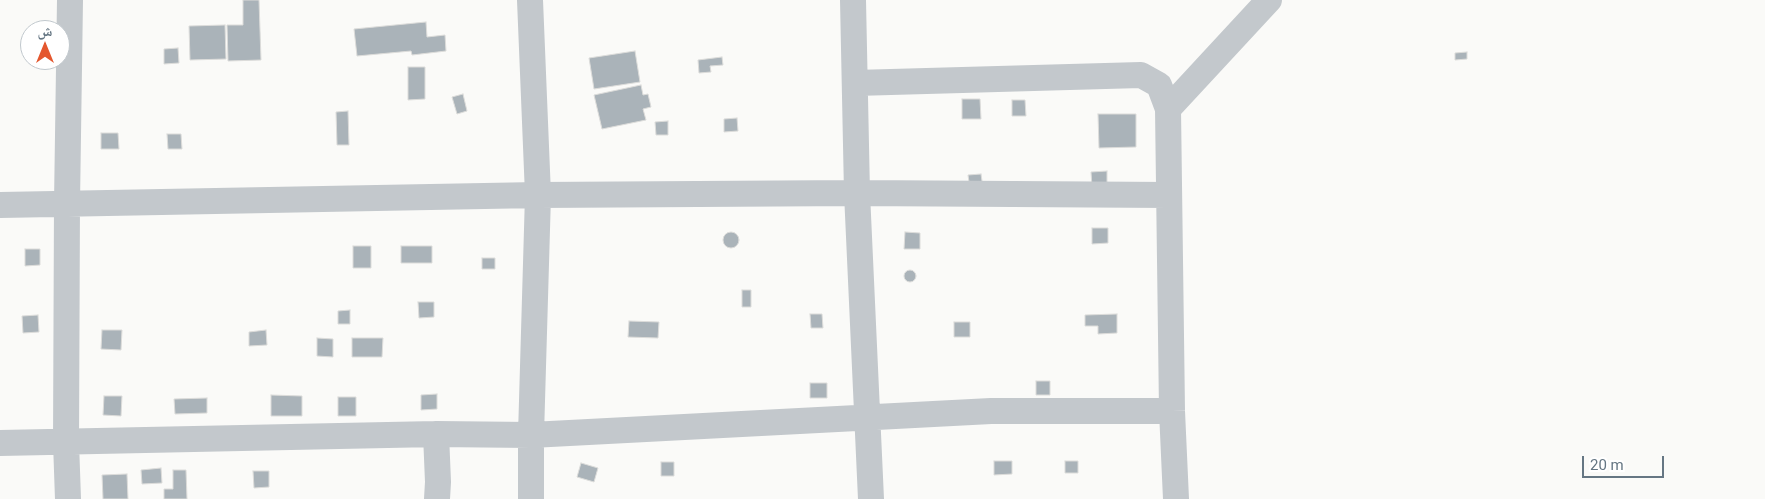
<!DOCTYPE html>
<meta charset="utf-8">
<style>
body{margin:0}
#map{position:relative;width:1765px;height:499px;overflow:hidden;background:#fafaf8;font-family:Roboto,"Noto Naskh Arabic",sans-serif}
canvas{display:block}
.north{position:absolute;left:20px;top:20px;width:50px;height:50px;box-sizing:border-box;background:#fff;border:1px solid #c1c8cd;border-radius:50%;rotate:0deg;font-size:14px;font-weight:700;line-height:20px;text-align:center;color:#657683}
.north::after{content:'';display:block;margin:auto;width:18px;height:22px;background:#e4572e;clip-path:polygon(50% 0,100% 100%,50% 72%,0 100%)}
.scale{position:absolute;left:1582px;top:456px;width:82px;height:22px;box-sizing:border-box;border:2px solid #657683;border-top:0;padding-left:6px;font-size:15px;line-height:18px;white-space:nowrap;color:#657683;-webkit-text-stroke:4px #fff;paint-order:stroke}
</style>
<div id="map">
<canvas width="1765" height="499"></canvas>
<div class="north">ش</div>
<div class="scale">20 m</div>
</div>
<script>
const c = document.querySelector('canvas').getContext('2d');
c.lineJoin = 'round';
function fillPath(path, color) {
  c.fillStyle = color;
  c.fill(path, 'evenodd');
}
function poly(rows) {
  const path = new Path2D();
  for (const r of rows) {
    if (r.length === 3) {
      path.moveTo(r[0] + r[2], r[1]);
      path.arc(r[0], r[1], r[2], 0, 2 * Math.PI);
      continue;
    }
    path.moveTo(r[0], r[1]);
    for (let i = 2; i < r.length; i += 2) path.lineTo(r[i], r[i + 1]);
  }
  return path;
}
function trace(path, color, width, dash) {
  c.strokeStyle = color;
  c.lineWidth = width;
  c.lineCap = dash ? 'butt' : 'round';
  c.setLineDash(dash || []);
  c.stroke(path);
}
const building = poly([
 [243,0,259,0,261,60,228,61,227,25,243,25,243,0],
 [426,22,427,37,445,35,446,51,412,55,411,51,357,56,354,29,426,22],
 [225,25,226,59,190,60,189,26,225,25],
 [178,48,179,63,164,64,164,49,178,48],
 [635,51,640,82,594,89,589,58,635,51],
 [1467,52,1467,59,1455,60,1455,53,1467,52],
 [722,57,723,65,710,66,711,72,699,73,698,60,722,57],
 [408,67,425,67,425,99,408,100,408,67],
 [641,85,643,95,648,94,651,107,643,109,646,120,602,129,594,95,641,85],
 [463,94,467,111,457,114,452,97,463,94],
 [962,99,980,99,981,119,962,119,962,99],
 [1012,100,1025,100,1026,116,1012,116,1012,100],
 [348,111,349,145,337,145,336,112,348,111],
 [1098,114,1136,114,1136,147,1099,148,1098,114],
 [737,118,738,131,724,132,724,119,737,118],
 [668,121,668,135,656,135,655,122,668,121],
 [101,133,118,133,119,149,101,149,101,133],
 [167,134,181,134,182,149,168,149,167,134],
 [1107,171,1107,186,1092,187,1091,172,1107,171],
 [981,174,983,188,970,189,968,175,981,174],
 [1092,228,1108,228,1108,243,1092,244,1092,228],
 [731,240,8],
 [905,232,920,233,920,249,904,249,905,232],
 [353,246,371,246,371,268,353,268,353,246],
 [401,246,432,246,432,263,401,263,401,246],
 [25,249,40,249,40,265,25,266,25,249],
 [482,258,495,258,495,269,482,269,482,258],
 [910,276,6],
 [742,290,751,290,751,307,742,307,742,290],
 [418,302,434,302,434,317,419,318,418,302],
 [350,310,350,324,338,324,338,311,350,310],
 [810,314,822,314,823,328,811,328,810,314],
 [1117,314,1117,333,1098,334,1098,326,1085,326,1085,315,1117,314],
 [38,315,39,332,23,333,22,316,38,315],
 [629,321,659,322,658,338,628,337,629,321],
 [954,322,970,322,970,337,954,337,954,322],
 [102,330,122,330,121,350,101,349,102,330],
 [266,330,267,345,249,346,249,332,266,330],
 [317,338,333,339,333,357,317,356,317,338],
 [352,338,383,338,382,357,352,357,352,338],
 [1036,381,1050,381,1050,395,1036,395,1036,381],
 [810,383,827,383,827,398,810,398,810,383],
 [437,394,437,409,421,410,421,395,437,394],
 [271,395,302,396,302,416,271,416,271,395],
 [104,396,122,396,121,416,103,415,104,396],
 [338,397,356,397,356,416,338,416,338,397],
 [207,398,207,413,175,414,174,399,207,398],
 [994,461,1012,461,1012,474,994,475,994,461],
 [1065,461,1078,461,1078,473,1065,473,1065,461],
 [661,462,674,462,674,476,661,476,661,462],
 [581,463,598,468,594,482,577,477,581,463],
 [161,468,162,483,142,484,141,470,161,468],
 [173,470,186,470,187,499,164,499,164,489,173,489,173,470],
 [253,471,269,471,269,487,254,488,253,471],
 [127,474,128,499,103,499,102,475,127,474]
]);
fillPath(building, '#aab3b9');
trace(building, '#dcdcda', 1);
trace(poly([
 [530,0,538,195,531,435,531,499],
 [853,0,857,193,871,499],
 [855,83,1141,75,1159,85,1168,109,1172,411,1176,499],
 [1168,109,1269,0],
 [0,205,538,195,857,193,1169,195],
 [436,434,438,482,437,499],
 [0,443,436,434,531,435,991,411,1172,411],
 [68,499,66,442,67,203,70,0]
]), '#c3c8cc', 26);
</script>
